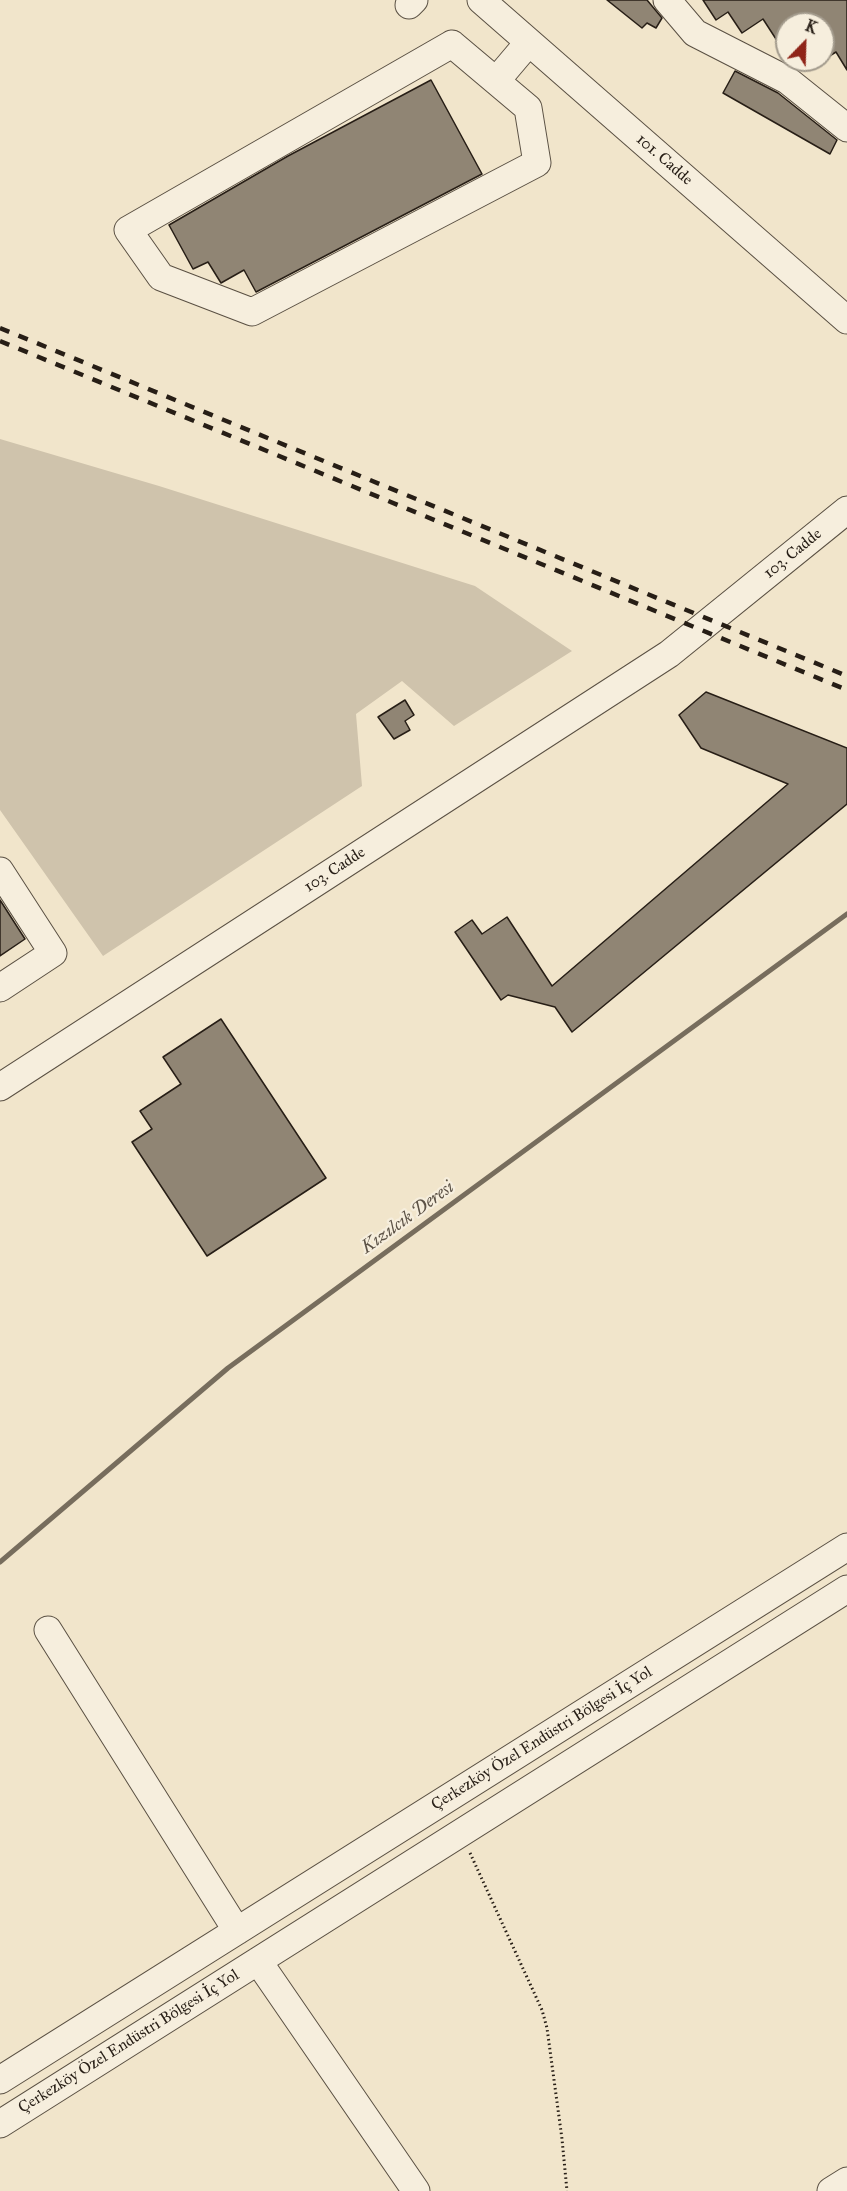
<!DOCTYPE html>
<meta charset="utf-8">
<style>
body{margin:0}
#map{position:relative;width:847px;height:2191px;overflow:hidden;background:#f1e5cb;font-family:"IM FELL Great Primer",serif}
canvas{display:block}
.north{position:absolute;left:775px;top:12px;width:60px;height:60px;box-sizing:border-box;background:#f6eedd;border:2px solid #a39b8d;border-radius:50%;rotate:23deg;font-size:16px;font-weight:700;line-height:24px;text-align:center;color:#271e16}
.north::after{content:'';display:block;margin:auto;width:21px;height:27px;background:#8f2418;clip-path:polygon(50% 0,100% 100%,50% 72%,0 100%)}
</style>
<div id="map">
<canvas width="847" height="2191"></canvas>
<div class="north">K</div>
</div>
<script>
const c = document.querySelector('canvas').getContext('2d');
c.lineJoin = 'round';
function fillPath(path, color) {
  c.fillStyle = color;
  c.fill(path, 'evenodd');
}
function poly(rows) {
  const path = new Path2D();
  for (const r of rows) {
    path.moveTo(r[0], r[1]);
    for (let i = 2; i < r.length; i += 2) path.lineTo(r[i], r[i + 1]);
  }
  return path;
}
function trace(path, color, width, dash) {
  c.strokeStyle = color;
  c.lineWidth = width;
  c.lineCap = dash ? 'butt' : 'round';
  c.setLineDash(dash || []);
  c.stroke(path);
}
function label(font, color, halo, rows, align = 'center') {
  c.font = font + ' "IM FELL Great Primer",serif';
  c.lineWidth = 4.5;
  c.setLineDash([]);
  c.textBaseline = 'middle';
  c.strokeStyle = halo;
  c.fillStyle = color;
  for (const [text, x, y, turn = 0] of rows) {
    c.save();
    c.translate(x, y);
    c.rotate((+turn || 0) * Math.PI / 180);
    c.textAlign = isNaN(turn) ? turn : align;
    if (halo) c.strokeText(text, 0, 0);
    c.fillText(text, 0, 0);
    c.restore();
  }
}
fillPath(poly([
 [0,439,159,486,475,586,572,651,454,726,402,681,356,714,362,786,103,956,0,810]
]), '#cfc3ac');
trace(poly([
 [0,1562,228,1368,847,914]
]), '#776d5d', 5);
const building = poly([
 [607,0,647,0,662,18,656,28,647,23,642,28,607,0],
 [703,0,847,0,847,70,836,52,823,60,823,24,787,24,787,56,763,19,742,33,728,12,716,20,703,0],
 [735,71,778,93,837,140,830,154,723,93,735,71],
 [431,80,482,174,256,292,244,270,221,283,208,262,193,269,169,225,288,156,431,80],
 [706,692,847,748,847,804,572,1032,555,1007,508,995,501,1000,455,932,472,920,482,934,507,917,552,986,788,784,701,748,679,715,706,692],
 [405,700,414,715,405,721,410,730,394,739,378,717,405,700],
 [0,900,25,939,0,956,0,900],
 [221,1019,326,1178,207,1256,132,1142,152,1129,140,1111,181,1084,163,1057,221,1019]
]);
fillPath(building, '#908574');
trace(building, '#271e16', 1.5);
const minor = poly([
 [481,0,847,320],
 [667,0,695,33,787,80,847,128],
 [409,5,414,0],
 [452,44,528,108,537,163,252,312,161,277,128,230,452,44],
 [496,81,529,42],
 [0,871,53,953,0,988],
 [0,1087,669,654,847,510],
 [48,1630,237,1931],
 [258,1961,416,2191],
 [0,2080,847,1547],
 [0,2124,847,1589],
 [831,2191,847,2181]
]);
trace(minor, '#5a5043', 29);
trace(poly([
 [470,1853,542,2010,547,2028,562,2139,567,2191]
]), '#271e16', 3, [1.5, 3]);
trace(minor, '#f6eedd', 27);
trace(poly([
 [0,328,847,676],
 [0,341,847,690]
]), '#271e16', 4.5, [10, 10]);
label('16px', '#271e16', '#f6eedd', [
 ["101. Cadde",664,160,41],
 ["103. Cadde",793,554,-39],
 ["103. Cadde",335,870,-33],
 ["Çerkezköy Özel Endüstri Bölgesi İç Yol",542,1739,-32],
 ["Çerkezköy Özel Endüstri Bölgesi İç Yol",129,2042,-32]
]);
label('italic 18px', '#5c5246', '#f6eedd', [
 ["Kızılcık Deresi",408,1218,-36]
]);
</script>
